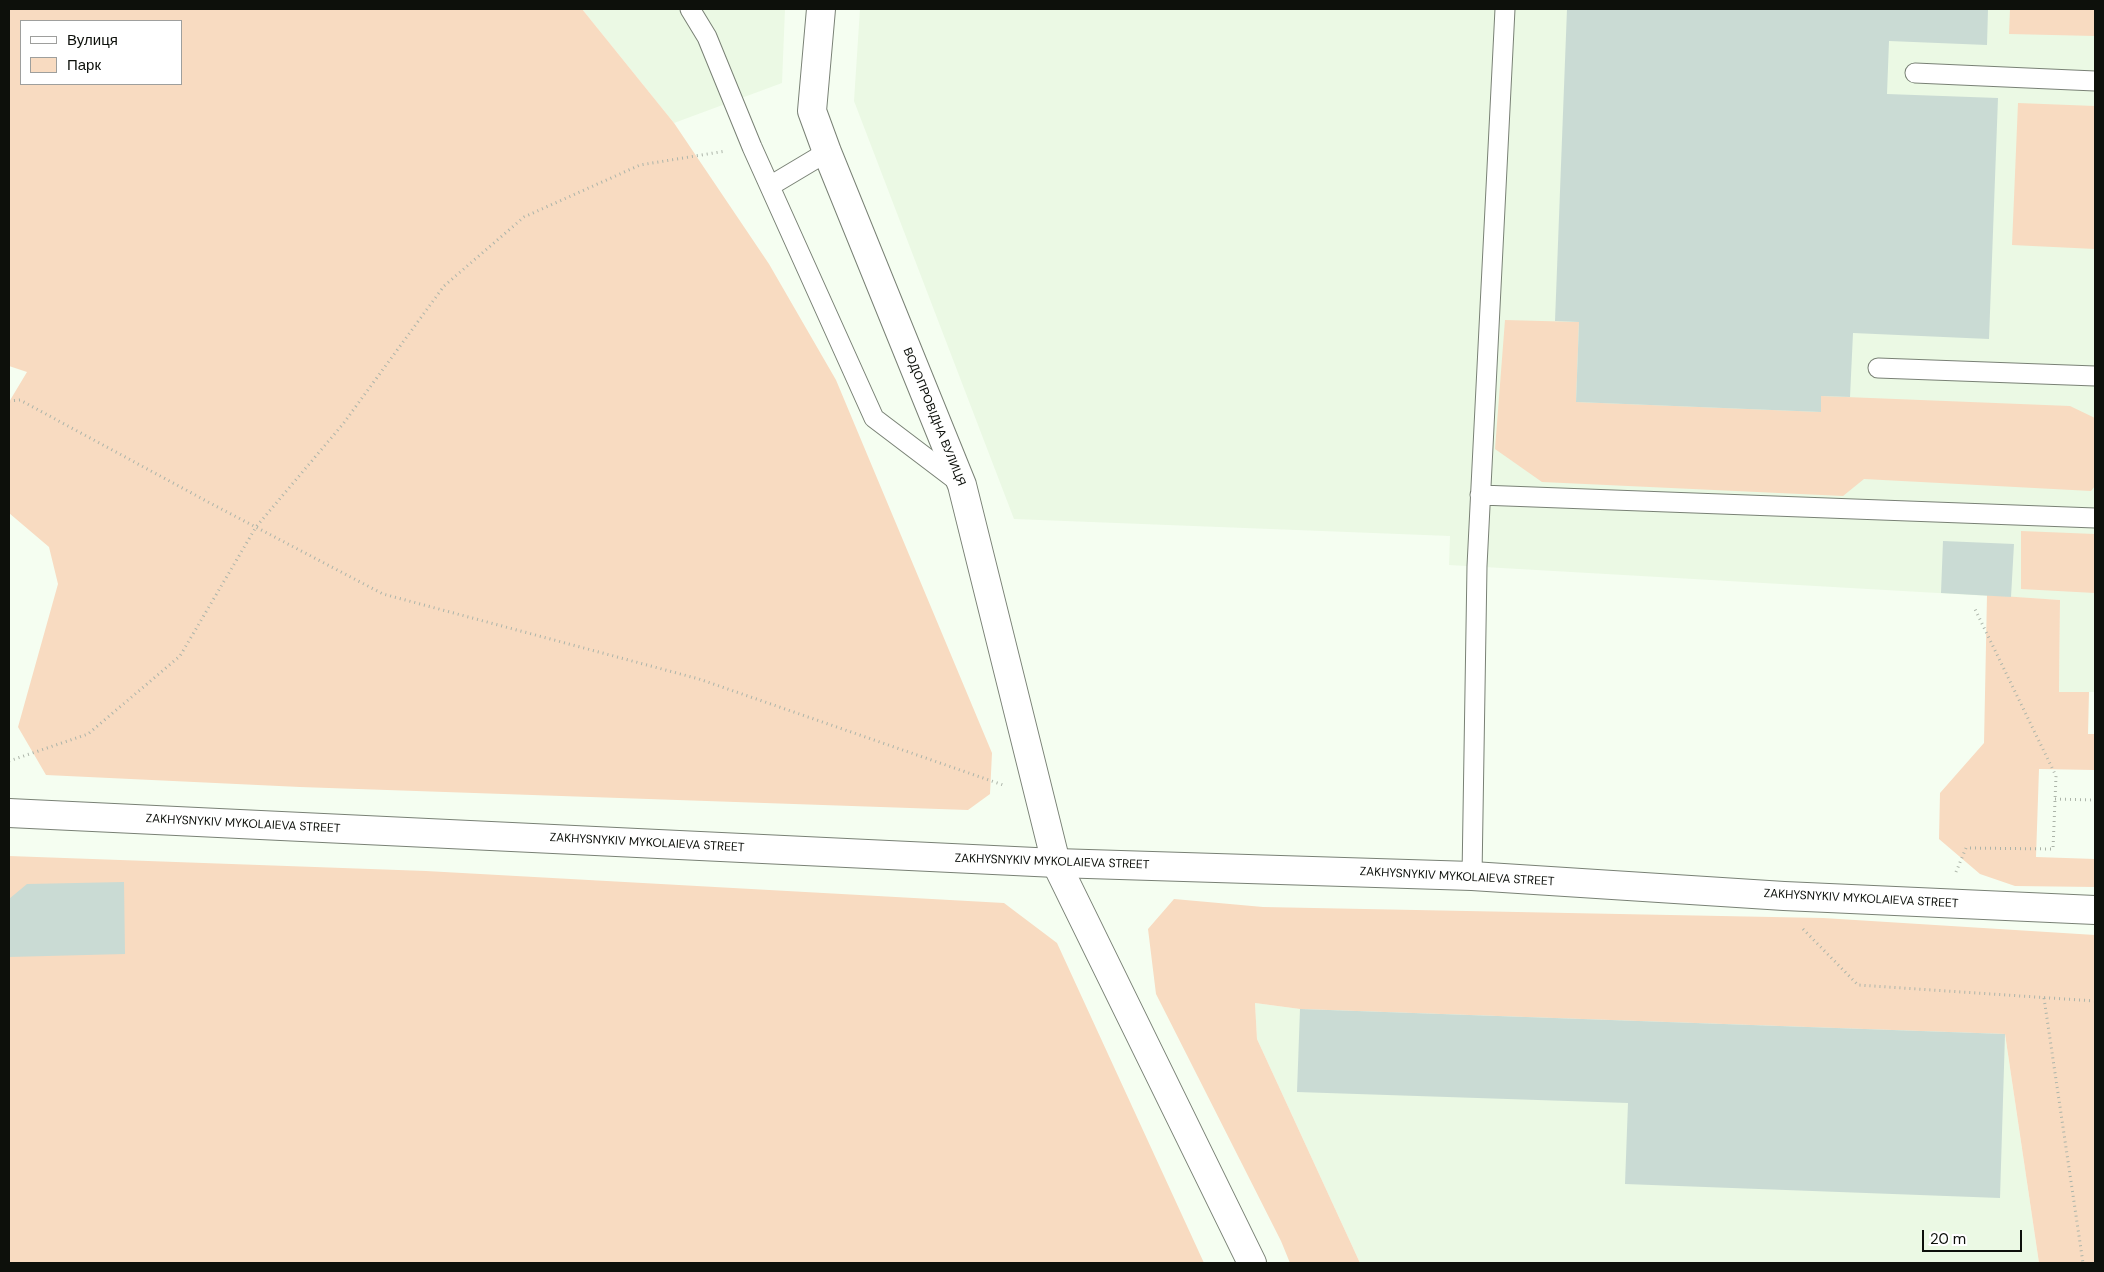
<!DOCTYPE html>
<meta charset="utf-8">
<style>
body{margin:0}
#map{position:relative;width:2104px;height:1272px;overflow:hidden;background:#f5fef1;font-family:"DM Sans",sans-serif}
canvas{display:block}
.frame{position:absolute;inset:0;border:10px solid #0d100b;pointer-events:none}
.legend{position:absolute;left:20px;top:20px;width:162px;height:65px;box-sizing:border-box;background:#fff;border:1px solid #9e9f9d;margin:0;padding:6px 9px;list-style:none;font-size:15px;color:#0d100b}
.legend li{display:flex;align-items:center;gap:10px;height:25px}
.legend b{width:25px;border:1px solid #9e9f9d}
.scale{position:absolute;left:1922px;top:1230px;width:100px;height:22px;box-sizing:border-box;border:2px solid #0d100b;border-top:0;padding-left:6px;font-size:15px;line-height:18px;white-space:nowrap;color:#0d100b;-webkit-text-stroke:4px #fff;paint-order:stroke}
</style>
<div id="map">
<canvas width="2104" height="1272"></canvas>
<div class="frame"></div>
<ul class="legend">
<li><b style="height:6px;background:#fff"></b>Вулиця</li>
<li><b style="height:14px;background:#f8dbc1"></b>Парк</li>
</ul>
<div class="scale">20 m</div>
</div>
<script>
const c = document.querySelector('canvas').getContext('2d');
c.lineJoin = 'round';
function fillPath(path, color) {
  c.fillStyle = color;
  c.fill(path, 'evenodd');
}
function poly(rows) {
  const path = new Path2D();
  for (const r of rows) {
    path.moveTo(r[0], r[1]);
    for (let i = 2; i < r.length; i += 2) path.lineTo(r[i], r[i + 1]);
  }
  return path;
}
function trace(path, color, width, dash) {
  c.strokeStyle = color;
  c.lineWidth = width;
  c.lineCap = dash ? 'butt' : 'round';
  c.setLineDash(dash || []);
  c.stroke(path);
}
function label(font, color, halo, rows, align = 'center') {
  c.font = font + ' "DM Sans",sans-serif';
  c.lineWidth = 4;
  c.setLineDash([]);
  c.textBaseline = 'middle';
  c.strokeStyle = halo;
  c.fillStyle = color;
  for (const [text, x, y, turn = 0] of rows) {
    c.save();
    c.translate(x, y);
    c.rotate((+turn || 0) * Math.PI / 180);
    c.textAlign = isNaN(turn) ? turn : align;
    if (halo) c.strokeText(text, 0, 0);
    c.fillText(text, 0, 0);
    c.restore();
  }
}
fillPath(poly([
 [582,9,785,9,782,83,674,123],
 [860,9,2095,9,2095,692,2059,692,2060,600,1449,565,1450,536,1014,519,854,101],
 [1255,1003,1300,1009,2005,1034,2039,1263,1360,1263,1257,1039]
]), '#ebf9e4');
fillPath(poly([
 [9,9,582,9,674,123,769,264,836,380,992,753,990,794,968,810,300,787,46,775,18,727,58,584,49,547,9,513,9,402,27,372,9,366],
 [181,21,181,84,21,84,21,21],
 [2010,9,2095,9,2095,36,2009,34],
 [2018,103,2095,106,2095,249,2012,245],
 [1505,320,1579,322,1576,402,1821,412,1821,396,2070,406,2095,418,2095,486,2091,491,1864,479,1843,496,1542,482,1495,449],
 [2021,531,2095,534,2095,593,2021,589],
 [1987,595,2060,600,2059,692,2089,692,2088,734,2095,734,2095,770,2039,769,2036,857,2095,859,2095,887,2015,886,1980,874,1939,839,1940,793,1984,743],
 [9,856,426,871,1004,903,1057,943,1204,1263,9,1263],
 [1174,899,1263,907,1823,918,2095,935,2095,1263,2039,1263,2005,1034,1300,1009,1255,1003,1257,1039,1360,1263,1290,1263,1281,1241,1156,994,1148,929]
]), '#f8dbc1');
fillPath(poly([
 [1567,9,1988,9,1987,45,1889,41,1887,94,1998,98,1989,339,1853,333,1850,397,1821,396,1821,412,1576,402,1579,322,1555,321],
 [1943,541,2014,544,2011,597,1941,593],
 [124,882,125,954,9,957,9,899,27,884],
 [1300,1009,2005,1034,2000,1198,1625,1184,1628,1103,1297,1092]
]), '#cadbd4');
const service = poly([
 [690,9,707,37,752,147,874,418,961,484],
 [1915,73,2095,81],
 [770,186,827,152],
 [1878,368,2095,376],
 [1480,495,2095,518],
 [1472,876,1477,566,1505,9]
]);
const minor = poly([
 [821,9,812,111,827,152,962,485,1056,863,1252,1263]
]);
const tertiary = poly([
 [9,813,1056,863,1472,876,1784,896,2095,910]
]);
trace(service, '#798175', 21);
trace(minor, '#798175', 30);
trace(tertiary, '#798175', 30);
trace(poly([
 [9,401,20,400,210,503,383,594,699,679,1006,786],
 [9,761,88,734,180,656,256,527,343,424,444,286,524,217,640,165,726,151],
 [2055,799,2095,800],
 [1956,872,1966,848,2053,849,2056,776,1974,607],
 [1803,929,1858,985,2095,1001],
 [2044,998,2083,1263]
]), '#acb4a9', 3, [1, 4]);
trace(service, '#fff', 19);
trace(minor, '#fff', 28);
trace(tertiary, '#fff', 28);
label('12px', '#0d100b', '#fff', [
 ["ВОДОПРОВІДНА ВУЛИЦЯ",934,417,68],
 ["ZAKHYSNYKIV MYKOLAIEVA STREET",243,824,3],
 ["ZAKHYSNYKIV MYKOLAIEVA STREET",647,843,3],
 ["ZAKHYSNYKIV MYKOLAIEVA STREET",1052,862,2],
 ["ZAKHYSNYKIV MYKOLAIEVA STREET",1457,877,3],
 ["ZAKHYSNYKIV MYKOLAIEVA STREET",1861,899,3]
]);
</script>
